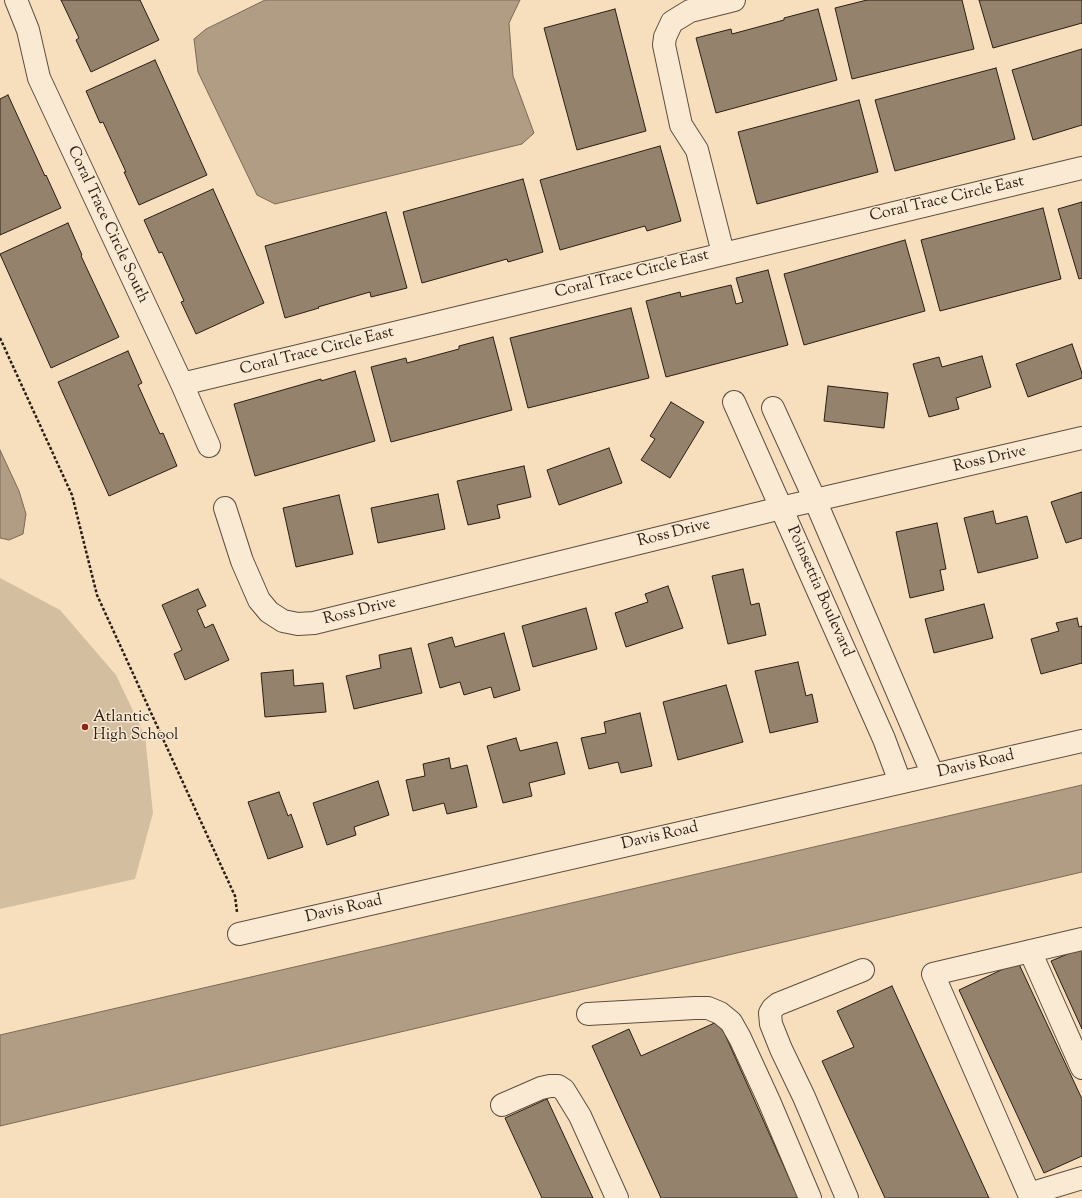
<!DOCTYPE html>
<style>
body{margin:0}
canvas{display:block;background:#f7dfbd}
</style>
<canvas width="1082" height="1198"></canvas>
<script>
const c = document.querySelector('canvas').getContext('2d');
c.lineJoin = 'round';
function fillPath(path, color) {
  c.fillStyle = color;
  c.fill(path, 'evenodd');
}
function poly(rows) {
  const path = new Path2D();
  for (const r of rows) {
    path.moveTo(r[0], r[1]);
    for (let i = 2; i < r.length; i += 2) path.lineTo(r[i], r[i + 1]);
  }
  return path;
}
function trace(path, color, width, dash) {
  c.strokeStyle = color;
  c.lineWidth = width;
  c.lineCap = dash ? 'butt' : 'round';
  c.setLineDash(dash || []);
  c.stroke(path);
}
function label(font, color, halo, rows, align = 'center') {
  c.font = font + ' "Sorts Mill Goudy",serif';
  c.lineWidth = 3;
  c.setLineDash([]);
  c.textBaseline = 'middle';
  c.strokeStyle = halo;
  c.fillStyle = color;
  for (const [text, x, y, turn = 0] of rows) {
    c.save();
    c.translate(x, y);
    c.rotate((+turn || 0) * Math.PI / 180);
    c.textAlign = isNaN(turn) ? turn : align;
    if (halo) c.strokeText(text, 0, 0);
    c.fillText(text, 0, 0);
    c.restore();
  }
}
fillPath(poly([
 [0,578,60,610,116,675,145,736,153,813,135,879,0,909]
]), '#d4bea0');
const water = poly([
 [265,0,520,0,509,23,513,76,534,133,522,144,275,204,257,195,198,72,194,39,206,29,265,0],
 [0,450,19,491,26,514,23,534,9,540,0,538,0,450],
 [1082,785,1082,872,0,1126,0,1035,1082,785]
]);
fillPath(water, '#b19d84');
trace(water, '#7b6a57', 1);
const building = poly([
 [61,0,140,0,159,40,91,72,76,40,79,38,61,0],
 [867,0,962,0,974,49,852,79,835,8,867,0],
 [979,0,1082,0,1082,23,993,48,979,0],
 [615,9,646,131,577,150,544,28,615,9],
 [818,9,837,80,716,113,696,38,731,29,732,34,784,20,784,18,818,9],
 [1082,49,1082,125,1033,140,1012,70,1082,49],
 [155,60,207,175,139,205,124,172,126,172,103,122,100,123,86,91,155,60],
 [996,68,1015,139,895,171,875,100,996,68],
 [8,95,45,176,46,175,61,208,0,235,0,99,8,95],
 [859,100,878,172,757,204,738,132,859,100],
 [660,146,681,221,647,231,645,226,560,250,540,180,660,146],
 [523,179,543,252,508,262,507,259,422,283,403,212,523,179],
 [213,189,264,303,196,334,181,302,184,301,162,252,159,253,144,220,213,189],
 [1082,202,1082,278,1079,279,1058,209,1082,202],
 [1043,208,1061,279,940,311,921,240,1043,208],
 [386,212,407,288,371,297,370,292,318,307,319,308,285,318,265,246,386,212],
 [68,223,82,255,81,256,119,337,51,368,0,254,68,223],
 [905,240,925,311,804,345,784,274,905,240],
 [768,270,788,345,666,377,646,301,680,292,681,297,731,285,736,304,743,302,736,278,768,270],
 [631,308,649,378,528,408,510,338,631,308],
 [493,337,512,410,391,442,371,367,406,358,407,363,459,349,459,346,493,337],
 [1072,344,1082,373,1082,378,1028,397,1016,364,1072,344],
 [128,351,142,383,138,385,160,434,163,433,177,466,109,496,58,382,128,351],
 [982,356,991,387,956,398,959,409,929,417,913,364,939,357,942,367,982,356],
 [355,371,375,441,255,476,234,404,321,379,321,381,355,371],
 [828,386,888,393,884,428,824,421,828,386],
 [671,402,704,422,670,478,641,460,655,439,650,436,671,402],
 [609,448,622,483,559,505,547,470,609,448],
 [524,466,531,497,497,505,500,518,468,525,457,481,524,466],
 [1082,492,1082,538,1066,543,1051,502,1082,492],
 [438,494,445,529,378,543,371,508,438,494],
 [339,495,353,554,296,567,283,508,339,495],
 [993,511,996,524,1027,516,1038,558,978,573,964,518,993,511],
 [937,523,946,569,940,570,944,590,910,598,896,532,937,523],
 [743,569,751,605,759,603,766,635,728,644,712,576,743,569],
 [668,586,683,628,626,647,615,613,648,602,645,594,668,586],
 [198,589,206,606,197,610,205,628,213,624,229,660,185,680,174,654,182,650,162,605,198,589],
 [984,604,993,638,934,653,925,619,984,604],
 [586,608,597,649,533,667,522,626,586,608],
 [1077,618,1079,627,1082,626,1082,663,1041,674,1031,639,1059,631,1056,623,1077,618],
 [504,633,520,690,494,698,491,687,464,695,460,682,440,688,428,644,452,637,455,647,504,633],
 [411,648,422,693,354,709,346,676,381,668,379,655,411,648],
 [798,662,806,696,812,694,818,722,770,733,755,671,798,662],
 [293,670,294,686,323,683,326,712,265,717,261,673,293,670],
 [726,685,743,742,678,760,663,702,726,685],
 [640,713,652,766,621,773,618,762,589,769,581,738,606,733,604,722,640,713],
 [516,738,520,751,557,742,565,774,529,783,532,796,503,803,487,746,516,738],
 [449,758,451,769,467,765,477,807,447,814,444,803,413,811,406,780,425,776,423,764,449,758],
 [378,781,389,815,354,827,356,835,327,845,313,803,378,781],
 [279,792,288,816,291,814,303,847,268,859,248,802,279,792],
 [1082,948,1082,1029,1051,961,1082,948],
 [1018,962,1082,1099,1082,1156,1044,1173,959,990,1018,962],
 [892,986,989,1198,885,1198,822,1061,854,1047,837,1011,892,986],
 [719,1021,798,1198,661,1198,592,1046,629,1029,641,1056,719,1021],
 [547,1099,593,1198,542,1198,505,1118,547,1099]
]);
fillPath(building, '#95826c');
trace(building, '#2a1e14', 1);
const minor = poly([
 [16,0,28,30,39,78,182,384,209,446],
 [723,253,697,150,681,125,664,45,665,37,672,22,690,11,734,0],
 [182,384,1082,168],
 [734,402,884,739,900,782],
 [773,408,815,500,933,775],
 [225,508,242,561,259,600,269,612,283,621,298,624,314,623,781,508,1082,438],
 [239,934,1082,741],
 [1082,939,933,974,1029,1194,1082,1178],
 [1030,951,1082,1068],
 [588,1014,695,1008,708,1008,720,1013,731,1022,740,1038,769,1101,810,1198],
 [502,1105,541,1088,550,1086,558,1086,564,1090,580,1116,617,1198],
 [847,1198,804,1097,781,1049,771,1024,770,1013,773,1008,778,1004,863,970]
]);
trace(minor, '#5d4e3e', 24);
trace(poly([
 [0,338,72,495,97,595,235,896,237,912]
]), '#2a1e14', 2.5, [3, 2]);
trace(minor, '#faead4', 22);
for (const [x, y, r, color] of [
 [85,727,4,"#8f2418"]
]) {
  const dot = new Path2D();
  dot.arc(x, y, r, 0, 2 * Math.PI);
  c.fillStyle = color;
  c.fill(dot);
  trace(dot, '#faead4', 1.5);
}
label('16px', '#2a1e14', '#faead4', [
 ["Coral Trace Circle East",947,200,-13],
 ["Coral Trace Circle South",107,225,65],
 ["Coral Trace Circle East",632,275,-14],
 ["Coral Trace Circle East",317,352,-14],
 ["Ross Drive",990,460,-13],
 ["Ross Drive",674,534,-14],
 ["Poinsettia Boulevard",819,592,66],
 ["Ross Drive",360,612,-14],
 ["Davis Road",976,765,-13],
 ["Davis Road",660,837,-13],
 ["Davis Road",344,910,-13]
]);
label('16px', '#2a1e14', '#faead4', [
 ["Atlantic",93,718],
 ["High School",93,736]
], 'left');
</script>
